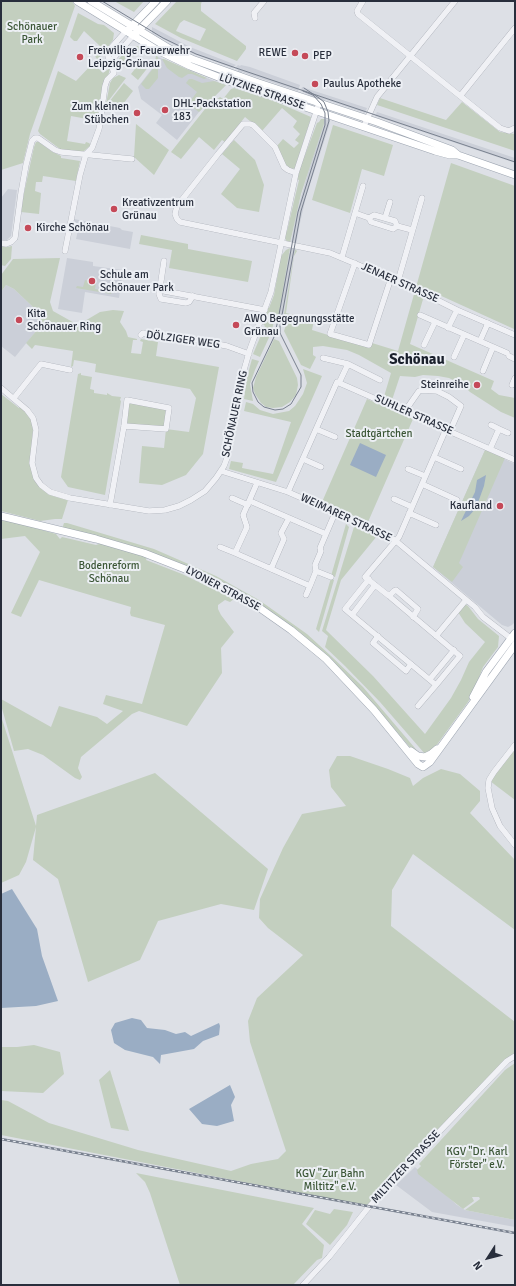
<!DOCTYPE html>
<meta charset="utf-8">
<style>
body{margin:0}
#map{position:relative;width:516px;height:1286px;overflow:hidden;background:#dde0e6;font-family:Signika,sans-serif}
canvas{display:block}
.frame{position:absolute;inset:0;border:2px solid #282e3c;pointer-events:none}
.north{position:absolute;left:468px;top:1238px;width:40px;height:40px;-webkit-text-stroke:3px #eceff4;paint-order:stroke;rotate:234deg;font-size:11px;font-weight:700;line-height:16px;text-align:center;color:#282e3c}
.north::after{content:'';display:block;margin:auto;width:14px;height:18px;background:#282e3c;clip-path:polygon(50% 0,100% 100%,50% 72%,0 100%)}
</style>
<div id="map">
<canvas width="516" height="1286"></canvas>
<div class="frame"></div>
<div class="north">N</div>
</div>
<script>
const c = document.querySelector('canvas').getContext('2d');
c.lineJoin = 'round';
function fillPath(path, color) {
  c.fillStyle = color;
  c.fill(path, 'evenodd');
}
function poly(rows) {
  const path = new Path2D();
  for (const r of rows) {
    path.moveTo(r[0], r[1]);
    for (let i = 2; i < r.length; i += 2) path.lineTo(r[i], r[i + 1]);
  }
  return path;
}
function trace(path, color, width, dash) {
  c.strokeStyle = color;
  c.lineWidth = width;
  c.lineCap = dash ? 'butt' : 'round';
  c.setLineDash(dash || []);
  c.stroke(path);
}
function label(font, color, halo, rows, align = 'center') {
  c.font = font + ' Signika,sans-serif';
  c.lineWidth = 4;
  c.setLineDash([]);
  c.textBaseline = 'middle';
  c.strokeStyle = halo;
  c.fillStyle = color;
  for (const [text, x, y, turn = 0] of rows) {
    c.save();
    c.translate(x, y);
    c.rotate((+turn || 0) * Math.PI / 180);
    c.textAlign = isNaN(turn) ? turn : align;
    if (halo) c.strokeText(text, 0, 0);
    c.fillText(text, 0, 0);
    c.restore();
  }
}
fillPath(poly([
 [152,27,190,47,236,65,232,68,230,67,188,52,152,33],
 [156,56,196,74,226,85,199,112,177,140,156,123,162,115,141,99,138,87,154,66],
 [238,65,240,66,241,65,250,67,300,85,298,91,242,72,241,75,237,74,238,70,235,68],
 [302,87,367,108,365,113,324,99,326,103,301,91],
 [377,112,515,158,515,163,375,116],
 [324,119,330,120,329,126,306,197,300,223,282,322,277,321,296,215,309,169,324,124],
 [8,189,17,190,11,236,7,240,1,240,1,198],
 [74,219,120,228,122,230,133,232,130,249,76,239,78,230,73,229],
 [67,258,93,262,93,266,123,270,119,298,85,292,82,313,58,309],
 [6,285,14,289,33,307,37,315,38,324,37,330,15,357,1,346,1,292],
 [485,450,515,464,515,622,512,625,508,627,502,625,433,567],
 [415,1167,457,1205,465,1210,515,1220,515,1227,432,1212,396,1185]
]), '#cbcfd8');
fillPath(poly([
 [1,1,72,1,75,6,30,134,23,163,1,170],
 [114,1,144,1,134,12],
 [177,1,202,1,201,4,201,11,246,46,246,49,237,61,181,38,155,24],
 [184,20,206,29,200,41,176,31,180,23],
 [78,13,98,24,104,25,114,33,113,40,110,44,98,59,96,58,95,55,101,47,84,31,77,41,74,41,70,37],
 [137,46,141,47,158,57,158,78,149,89,146,89,141,84,155,66,156,56,146,51,143,51,139,52,120,66,116,63,116,62,129,48,131,49],
 [162,59,164,59,207,78,204,79,192,74,188,74,182,78,179,77,167,68],
 [142,60,149,66,138,80,131,74],
 [93,63,103,73,110,68,97,125,92,124,93,120,71,116,67,141,85,144,86,142,89,143,91,145,84,151,78,153,60,149,40,134,38,131,58,71,76,81],
 [119,75,126,78,106,104,110,83,113,78],
 [189,79,192,79,202,83,214,81,226,85,199,112,188,104,197,92,186,83],
 [124,83,133,91,120,108,117,108,109,102],
 [234,88,274,101,311,117,310,121,295,168,293,169,286,167,277,146,283,139,294,148,299,143,295,140,300,134,293,127,297,121,282,108,262,131,245,117,225,142,222,140,214,150,199,137,181,159,171,152,205,109,220,97,223,99,231,89],
 [380,98,446,120,462,102,500,132,515,134,515,151,377,105],
 [321,119,324,119,324,124,301,194,290,243,287,242,285,238,286,231,287,231,299,180,296,179,317,123,319,122],
 [136,124,169,150,154,175,134,157],
 [333,125,393,145,384,176,362,169,350,213,312,200],
 [234,140,255,160,264,185,259,212,237,208,221,194,240,169,222,154],
 [36,142,39,142,51,151,61,156,61,158,80,161,76,181,43,176,42,182,36,182,35,191,41,193,39,214,21,212,24,193,34,147],
 [451,163,515,186,515,326,514,329,426,289,410,344,494,381,491,389,499,395,515,398,515,418,501,412,470,392,463,385,449,378,438,376,423,375,415,377,400,376,391,403,383,400,391,373,359,355,347,350,323,346,313,347,313,355,316,357,310,369,301,365,284,331,287,321,283,320,295,249,297,251,294,256,286,313,314,320,312,330,370,348,372,343,398,351],
 [141,235,188,244,188,249,252,261,248,282,169,268,172,250,139,244],
 [1,246,7,247,12,246,11,259,5,266,1,265],
 [290,248,278,319,264,316,267,308,269,308,274,295,281,256,286,250],
 [60,258,50,302,53,311,78,325,100,312,113,310,124,311,120,322,126,331,128,337,137,339,137,340,133,340,131,353,141,354,143,342,140,341,141,339,158,342,156,356,219,367,203,454,186,475,162,485,139,483,142,446,164,448,166,429,124,426,127,400,169,408,166,429,189,432,196,398,190,389,95,372,96,364,86,362,74,360,73,366,71,367,73,351,35,345,32,349,26,343,37,330,38,324,37,315,33,307,14,289,6,285,1,292,1,275,13,259],
 [85,280,96,283,95,289,112,292,111,294,76,288,77,286,83,287],
 [265,319,274,320,272,331,260,357,253,354,265,326,263,324],
 [274,339,279,341,297,378,298,385,296,395,290,402,282,407,273,408,266,407,261,403,255,394,253,388,256,377],
 [252,359,259,361,255,370,250,384,253,401,244,399,247,377],
 [303,369,322,376,276,482,229,469,231,461,243,463,242,468,273,474,291,422,244,411,246,402,253,404,260,410,273,414,289,411,295,406,303,394,307,383],
 [81,373,81,375,92,377,90,389,94,390,94,393,107,395,107,393,112,396,121,397,120,400,121,401,105,495,68,487,61,477,78,374],
 [1,394,19,408,21,406,31,419,33,430,30,463,48,494,68,500,62,519,55,519,40,521,1,511],
 [367,399,413,419,368,522,322,502],
 [485,450,505,458,459,563,463,567,452,582,433,567],
 [1,518,56,534,60,539,62,537,96,545,102,543,147,557,146,560,182,574,234,599,230,602,225,600,218,605,218,609,221,615,234,632,221,648,222,673,187,726,139,711,132,714,81,757,78,768,82,777,80,780,75,778,43,755,28,749,14,751,1,705,1,699,51,727,59,706,97,717,107,724,123,711,103,704,106,695,142,704,165,625,131,616,130,613,131,607,39,580,21,617,11,613,40,552,25,536,1,539],
 [64,523,67,523,154,549,216,576,259,600,307,634,331,656,363,687,420,754,413,751,366,696,316,647,197,571,62,529],
 [346,524,349,527,335,577,331,576],
 [354,527,357,527,377,536,341,580,326,630,373,676,425,734,451,698,461,680,469,662,485,642,465,623,458,612,465,604,468,606,478,619,499,636,498,647,483,667,473,693,468,702,433,750,425,754,380,702,345,666,325,647,328,636,322,631],
 [331,578,334,580,319,632,316,629],
 [1,716,36,826,37,815,155,773,268,869,254,910,221,904,158,921,140,960,88,982,58,879,33,860,36,827,26,862,19,875,1,883],
 [515,746,515,800,490,781],
 [337,756,350,756,388,769,410,778,413,786,423,778,441,769,460,774,480,791,480,801,470,813,515,860,515,930,413,854,392,890,391,926,515,1022,515,1053,498,1067,367,1206,1,1135,1,1100,8,1101,49,1123,138,1150,231,1171,251,1164,278,1159,286,1151,250,1042,248,1021,257,998,303,955,268,928,259,918,260,899,283,848,302,814,346,806,331,787,329,770],
 [34,1045,60,1052,64,1074,43,1093,1,1091,1,1047,17,1047],
 [515,1063,515,1220,465,1210,480,1199,479,1197,472,1197,474,1201,463,1209,418,1174,417,1170,421,1166,419,1164,505,1070],
 [110,1070,129,1131,111,1128,99,1080],
 [136,1173,314,1208,302,1224,324,1245,322,1258,317,1260,293,1285,180,1285,150,1193,145,1182],
 [334,1209,353,1212,347,1225,330,1245,306,1224,315,1210,330,1214]
]), '#c3cfbf');
fillPath(poly([
 [360,443,386,455,376,477,350,465],
 [486,475,484,486,476,508,469,516,461,521,475,492,477,480],
 [12,889,37,929,42,956,58,1001,36,1006,1,1008,1,894],
 [132,1018,141,1020,147,1028,165,1030,176,1034,185,1032,191,1036,219,1023,220,1026,219,1035,203,1041,194,1049,161,1055,160,1064,153,1057,125,1050,114,1043,111,1030,115,1023],
 [230,1085,235,1097,231,1105,234,1121,217,1126,202,1124,189,1109]
]), '#9aadc4');
const minor = poly([
 [363,1,357,11,358,14,500,128,509,131,515,128],
 [255,18,254,13,264,1],
 [110,62,133,36],
 [461,95,515,28],
 [364,126,377,97,455,1],
 [296,173,288,170,284,167,275,147,253,125,250,124,243,124,218,154,177,206,175,214,177,219,180,222,330,253,413,288,457,310,515,335],
 [355,213,369,218,371,222,393,229,397,226,412,230],
 [369,218,374,215,395,221,397,226],
 [385,218,390,202],
 [1,243,6,244,11,242,15,238,21,193,26,165,32,141,35,138,38,138,55,150,61,152,132,159],
 [65,251,80,175,86,154,92,148,99,129,105,86,107,80,114,73,108,56,109,50,126,31],
 [342,257,363,186],
 [164,261,159,294,161,299,186,303,189,302,193,296],
 [355,263,330,334,369,345,391,278],
 [398,281,422,198],
 [159,290,265,310],
 [420,315,507,353],
 [448,328,457,310],
 [141,335,143,333,178,340,182,337,227,346,249,354],
 [480,341,488,323],
 [424,345,435,322],
 [509,356,515,359],
 [454,357,464,335],
 [323,358,348,364,380,380],
 [483,371,493,347],
 [339,383,348,364],
 [512,385,515,378],
 [1,388,27,410,33,418,36,430,32,463,36,478,41,485,50,492,70,498,149,511,165,510,179,506,191,500,205,491,216,478,224,466,227,458,244,370,250,349,271,292,296,173,319,103],
 [14,398,41,364,70,370],
 [405,411,419,391,422,390,437,391,449,397,461,406,450,431],
 [491,425,499,429],
 [316,429,335,437],
 [490,449,499,429,508,433],
 [434,457,461,469],
 [303,459,321,467],
 [408,469,425,476],
 [221,471,288,492,388,536,396,541,445,582,475,607,483,617,513,640],
 [257,483,243,515,247,527,235,553,310,586,316,571,315,565,321,551,320,548,335,513],
 [422,484,457,500],
 [288,492,337,382,515,460],
 [232,498,248,505],
 [394,499,412,507],
 [250,501,326,534],
 [110,505,124,426,127,400,169,408,166,429,124,426],
 [409,513,436,525],
 [220,547,235,553],
 [271,569,284,539,281,533,289,518],
 [316,571,331,577],
 [375,585,352,615,436,685,460,656,389,596,375,585,365,577,399,537,446,429],
 [306,595,310,586],
 [389,596,394,591,396,590,418,609,413,617],
 [352,615,345,609,369,579],
 [378,636,373,643,406,671,411,664],
 [436,636,466,600],
 [430,679,454,650],
 [418,706,436,685],
 [515,745,494,772,489,780,488,788,492,808,500,826,515,845],
 [303,1285,329,1257,368,1208,414,1158,507,1061,515,1056]
]);
const major = poly([
 [77,1,157,50,190,66,231,82,435,151,450,155,458,155,515,175],
 [91,1,170,49,192,59,256,82,377,122,452,150,458,155],
 [130,28,156,1],
 [136,33,167,1],
 [1,516,96,539,144,553,190,571,235,592,254,604,291,630,326,659,374,710,418,764,423,767,430,762,515,645],
 [473,697,486,672,515,633],
 [411,751,418,756,425,757,431,754,437,749]
]);
trace(minor, '#a3a7b0', 6);
trace(major, '#9da5b1', 8);
trace(minor, '#f0f1f5', 5.5);
trace(major, '#fff', 7);
trace(poly([
 [102,1,163,38,196,54,236,68,515,162],
 [303,91,313,95,321,104,325,113,325,125,298,212,278,320,274,337,252,383,253,392,258,402,264,407,275,410,283,409,291,404,301,387,301,375,280,333,280,326,301,211,329,121,328,112,324,102,319,98,304,88]
]), '#78808e', 1);
const rail = poly([
 [1,1139,515,1233]
]);
trace(rail, '#78808e', 2.5);
trace(rail, '#eceff4', 1, [3]);
for (const [x, y, r, color] of [
 [295,53,4,"#c54958"],
 [305,56,4,"#c54958"],
 [80,57,4,"#c54958"],
 [315,84,4,"#c54958"],
 [165,110,4,"#c54958"],
 [137,113,4,"#c54958"],
 [114,209,4,"#c54958"],
 [28,228,4,"#c54958"],
 [92,281,4,"#c54958"],
 [19,320,4,"#c54958"],
 [236,325,4,"#c54958"],
 [477,385,4,"#c54958"],
 [500,506,4,"#c54958"]
]) {
  const dot = new Path2D();
  dot.arc(x, y, r, 0, 2 * Math.PI);
  c.fillStyle = color;
  c.fill(dot);
  trace(dot, '#eceff4', 1.5);
}
label('11px', '#3b5636', '#eceff4', [
 ["Schönauer",32,27],
 ["Park",32,40],
 ["Stadtgärtchen",379,434],
 ["Bodenreform",109,566],
 ["Schönau",109,579],
 ["KGV \"Dr. Karl",477,1152],
 ["Förster\" e.V.",477,1165],
 ["KGV \"Zur Bahn",330,1174],
 ["Miltitz\" e.V.",330,1187]
]);
label('11px', '#282e3c', '#eceff4', [
 ["Freiwillige Feuerwehr",88,51],
 ["Leipzig-Grünau",88,64],
 ["REWE",287,53,"right"],
 ["PEP",313,56],
 ["Paulus Apotheke",323,84],
 ["DHL-Packstation",173,104],
 ["183",173,117],
 ["Zum kleinen",129,107,"right"],
 ["Stübchen",129,120,"right"],
 ["Kreativzentrum",122,203],
 ["Grünau",122,216],
 ["Kirche Schönau",36,228],
 ["Schule am",100,275],
 ["Schönauer Park",100,288],
 ["Kita",27,314],
 ["Schönauer Ring",27,327],
 ["AWO Begegnungsstätte",244,319],
 ["Grünau",244,332],
 ["Steinreihe",469,385,"right"],
 ["Kaufland",492,506,"right"]
], 'left');
label('11px', '#282e3c', '#eceff4', [
 ["LÜTZNER STRASSE",262,92,19],
 ["JENAER STRASSE",400,283,24],
 ["DÖLZIGER WEG",183,340,8],
 ["SCHÖNAUER RING",235,414,-78],
 ["SUHLER STRASSE",414,415,24],
 ["WEIMARER STRASSE",346,518,25],
 ["LYONER STRASSE",223,589,28],
 ["MILTITZER STRASSE",406,1167,-47]
]);
label('bold 15px', '#1a202c', '#eceff4', [
 ["Schönau",417,360]
]);
</script>
